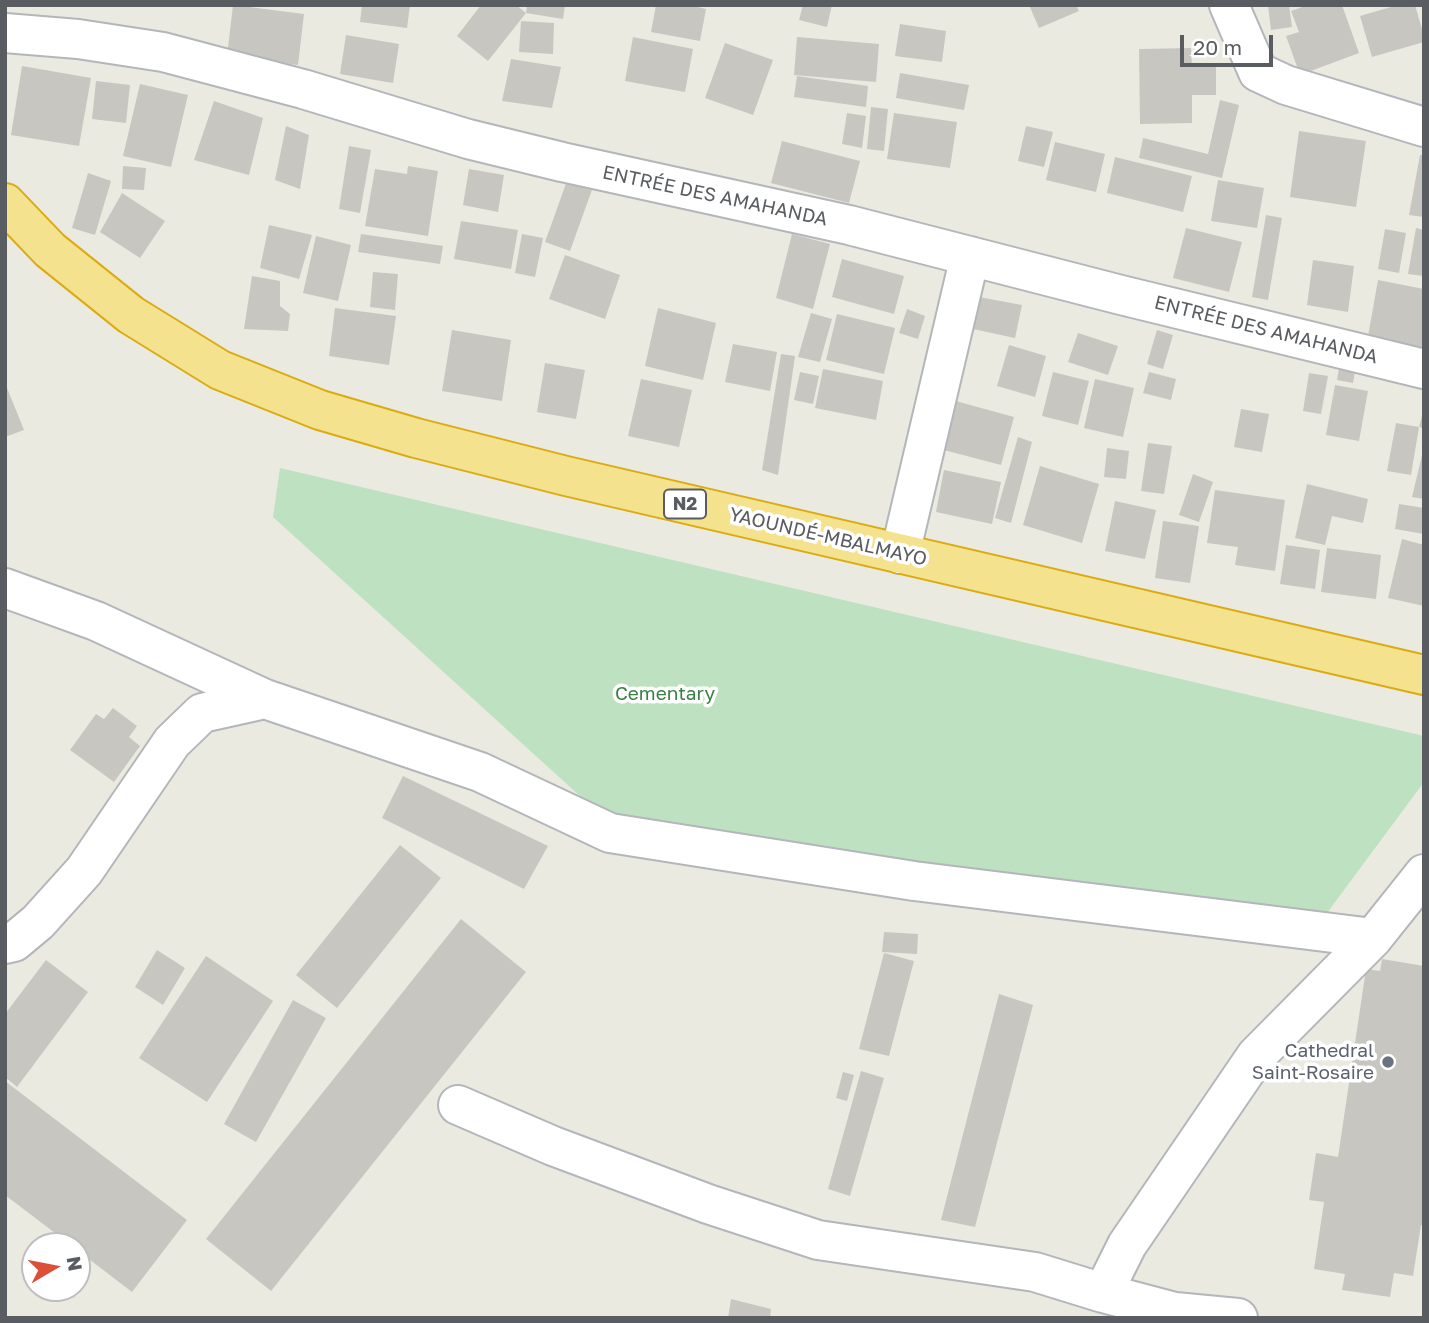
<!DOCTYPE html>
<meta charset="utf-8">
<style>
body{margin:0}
#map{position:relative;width:1429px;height:1323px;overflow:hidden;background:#ebeae1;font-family:"Golos Text",sans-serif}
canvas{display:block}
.frame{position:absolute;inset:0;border:7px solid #595c60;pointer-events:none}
.north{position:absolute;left:21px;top:1232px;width:70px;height:70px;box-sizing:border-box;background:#fff;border:2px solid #bdbebf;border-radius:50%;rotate:80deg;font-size:19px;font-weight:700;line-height:28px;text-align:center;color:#595c60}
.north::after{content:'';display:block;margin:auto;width:24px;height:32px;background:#db5037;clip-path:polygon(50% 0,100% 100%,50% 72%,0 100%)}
.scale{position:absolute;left:1180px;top:35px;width:93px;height:32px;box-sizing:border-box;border:4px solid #595c60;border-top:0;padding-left:9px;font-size:21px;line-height:24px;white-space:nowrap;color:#595c60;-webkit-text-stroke:5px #fff;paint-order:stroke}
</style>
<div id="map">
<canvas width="1429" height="1323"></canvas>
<div class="frame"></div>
<div class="north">N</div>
<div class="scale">20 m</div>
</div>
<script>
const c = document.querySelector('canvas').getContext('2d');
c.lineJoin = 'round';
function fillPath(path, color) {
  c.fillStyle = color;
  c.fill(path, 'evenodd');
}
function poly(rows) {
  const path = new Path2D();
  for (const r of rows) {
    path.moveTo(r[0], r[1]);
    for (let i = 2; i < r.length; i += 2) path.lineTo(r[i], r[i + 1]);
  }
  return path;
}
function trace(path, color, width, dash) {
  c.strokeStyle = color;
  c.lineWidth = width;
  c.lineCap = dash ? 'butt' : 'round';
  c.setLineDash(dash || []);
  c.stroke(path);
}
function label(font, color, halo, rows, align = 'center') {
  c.font = font + ' "Golos Text",sans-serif';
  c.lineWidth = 7;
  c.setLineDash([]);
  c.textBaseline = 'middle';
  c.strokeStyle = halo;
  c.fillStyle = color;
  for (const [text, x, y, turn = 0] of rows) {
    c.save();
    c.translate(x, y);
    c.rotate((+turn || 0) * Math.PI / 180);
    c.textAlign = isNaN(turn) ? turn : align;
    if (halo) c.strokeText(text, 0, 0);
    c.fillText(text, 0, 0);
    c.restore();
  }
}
fillPath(poly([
 [280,468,1424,736,1424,782,1307,940,603,817,273,517]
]), '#bee1c1');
fillPath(poly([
 [233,5,304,14,298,65,227,56],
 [362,5,410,5,407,28,360,22],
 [481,5,516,5,526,13,527,5,565,5,563,19,526,13,488,61,457,36],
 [656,5,689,5,706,9,700,41,651,32],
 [803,5,832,5,827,27,799,20],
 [1029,5,1076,5,1079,11,1039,28],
 [1268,5,1289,5,1292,27,1271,30],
 [1308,5,1342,5,1359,53,1300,75,1286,36,1299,32,1291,11],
 [1398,5,1415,5,1424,36,1424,42,1372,57,1360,16],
 [521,21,554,23,553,54,519,52],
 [900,24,946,31,942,62,895,56],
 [346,35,399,44,393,83,340,74],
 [633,37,693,49,685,92,625,81],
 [797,37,879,44,876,82,794,75],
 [725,43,773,60,753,115,705,98],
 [1191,48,1192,66,1216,66,1216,95,1192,95,1192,123,1140,124,1139,49],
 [511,59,561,67,552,108,502,101],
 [22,66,91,78,79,146,11,135],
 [900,73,969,85,964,110,896,98],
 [797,76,868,86,866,107,794,97],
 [96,81,130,85,126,123,92,119],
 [140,84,188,95,171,167,123,156],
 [1220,100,1239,105,1222,178,1139,158,1143,138,1208,154],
 [214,101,263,118,249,175,194,160],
 [871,107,888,109,884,151,867,149],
 [847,113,866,116,862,148,842,144],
 [894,113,957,122,950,168,887,159],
 [286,126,309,135,300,189,275,180],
 [1026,126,1053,132,1044,167,1018,161],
 [1299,131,1366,141,1356,207,1290,197],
 [782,141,860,161,849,203,771,183],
 [1055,142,1105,154,1096,192,1046,180],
 [349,146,371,150,360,213,339,209],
 [1420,155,1424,155,1424,217,1409,215],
 [1115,157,1192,176,1183,212,1107,193],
 [123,166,146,168,144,190,122,189],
 [408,166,438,171,428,236,365,226,375,169,407,174],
 [469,169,504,175,498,212,463,205],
 [88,173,111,181,95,235,72,228],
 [568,178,593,187,570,251,545,242],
 [1218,180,1264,188,1257,228,1211,221],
 [122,193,165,221,140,258,100,232],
 [1266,215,1282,218,1268,300,1252,297],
 [461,221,518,230,511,269,454,259],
 [269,225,312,235,299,279,260,268],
 [1186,228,1242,242,1229,292,1173,278],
 [1416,228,1424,230,1424,276,1408,274],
 [1385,229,1406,233,1399,273,1378,269],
 [361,234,443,246,440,264,358,252],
 [522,234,543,238,535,277,515,273],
 [792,234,830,244,813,309,776,298],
 [316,236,351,245,338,301,303,293],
 [565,255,620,275,605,319,549,299],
 [842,259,904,276,894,314,832,297],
 [1313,260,1354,266,1348,312,1307,305],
 [373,272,398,274,395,310,370,307],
 [252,276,280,281,280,306,290,314,288,331,244,329],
 [1378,280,1424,289,1424,353,1367,342],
 [979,297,1022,305,1015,338,973,329],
 [335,308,396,316,389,365,329,356],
 [658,308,716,323,703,380,645,366],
 [907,309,925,316,918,339,899,333],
 [811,313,832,319,820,362,798,357],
 [837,314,895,328,884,374,826,360],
 [452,330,511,340,502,401,442,391],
 [1157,330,1173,335,1163,369,1147,364],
 [1078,333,1118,346,1108,375,1068,362],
 [733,344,777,352,770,391,725,382],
 [1009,345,1046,356,1035,397,997,386],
 [781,354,795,356,778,475,762,470],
 [1341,357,1357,360,1353,383,1337,380],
 [545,363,585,370,576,419,537,412],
 [823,369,883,381,876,420,815,408],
 [800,372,819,376,813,404,794,400],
 [1053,372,1089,381,1078,425,1042,416],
 [1149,372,1176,379,1171,400,1143,393],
 [1309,373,1328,376,1321,414,1303,411],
 [641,379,692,390,679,447,628,436],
 [1095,379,1134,388,1123,437,1084,428],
 [5,383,24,430,5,437],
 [1335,385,1368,391,1359,441,1326,435],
 [952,400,1014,417,1001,465,940,449],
 [1241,409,1269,414,1262,452,1234,447],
 [1423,412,1424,428,1419,427,1411,475,1387,471,1396,423,1419,427],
 [1018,437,1032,442,1011,523,995,518],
 [1148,443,1172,446,1164,494,1141,491],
 [1107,448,1129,451,1126,479,1104,477],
 [1423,451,1424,451,1424,499,1412,497],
 [1040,466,1099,484,1082,543,1023,525],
 [944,470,1001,482,992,524,936,512],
 [1193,474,1213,482,1199,522,1179,515],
 [1307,484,1368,499,1363,523,1332,516,1325,545,1295,538],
 [1215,490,1285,500,1275,571,1235,565,1238,547,1207,543],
 [1115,501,1156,510,1145,559,1105,551],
 [1399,504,1424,508,1424,534,1395,529],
 [1163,521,1199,526,1190,583,1155,578],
 [1402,539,1424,545,1424,606,1388,598],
 [1286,545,1320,550,1315,589,1280,584],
 [1327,548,1381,555,1376,599,1321,592],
 [113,708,137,726,129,737,140,746,114,782,70,750,96,714,104,719],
 [403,776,548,846,524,889,382,818],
 [400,845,441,878,337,1008,296,975],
 [461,919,526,972,271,1291,206,1239],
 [884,932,918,934,917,954,882,952],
 [157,950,185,968,163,1005,135,987],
 [884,953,914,961,889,1056,859,1049],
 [206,956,273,1001,207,1102,139,1058],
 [1382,959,1424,966,1424,1225,1421,1225,1413,1276,1394,1273,1390,1297,1342,1290,1345,1274,1314,1269,1324,1202,1309,1200,1316,1153,1338,1157,1366,969,1380,971],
 [46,960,88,992,17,1087,5,1077,5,1014],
 [999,994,1033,1005,975,1227,941,1220],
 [293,1000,326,1018,256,1142,224,1124],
 [861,1071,884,1078,850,1196,828,1189],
 [843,1072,854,1075,847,1101,836,1098],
 [5,1081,187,1220,132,1292,77,1250,77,1246,72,1246,5,1195],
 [731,1299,771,1309,770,1318,728,1318]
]), '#c8c6c0');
const minor = poly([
 [1229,5,1258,72,1286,85,1424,127],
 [5,33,78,39,163,52,303,89,468,139,562,162,849,225,1121,295,1424,369],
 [900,554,970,256],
 [5,588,96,621,265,699,480,772,610,833,914,881,1373,938],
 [5,944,14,942,38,922,84,871,172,742,202,713,265,699],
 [458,1105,553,1146,708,1204,818,1240,1035,1272,1103,1293,1175,1312,1238,1318],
 [1103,1293,1127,1245,1256,1056,1373,938,1424,874]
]);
const highway = poly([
 [5,203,50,250,131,315,220,370,320,410,416,438,566,476,1424,675]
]);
trace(minor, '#b3b6ba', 42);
trace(highway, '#dbab11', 42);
trace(minor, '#fff', 38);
trace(highway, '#f4e28f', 38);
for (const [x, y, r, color] of [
 [1388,1062,7,"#6b7280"]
]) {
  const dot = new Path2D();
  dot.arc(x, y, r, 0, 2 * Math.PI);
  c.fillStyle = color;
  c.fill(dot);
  trace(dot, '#fff', 2.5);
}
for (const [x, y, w] of [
 [685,504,42]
]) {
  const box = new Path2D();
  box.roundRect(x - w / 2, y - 14.5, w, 29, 5);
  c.fillStyle = '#fff';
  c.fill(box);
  trace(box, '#595c60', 2);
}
label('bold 18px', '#595c60', null, [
 ["N2",685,504]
]);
label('19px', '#595c60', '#fff', [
 ["ENTRÉE DES AMAHANDA",715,196,12],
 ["ENTRÉE DES AMAHANDA",1266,330,14],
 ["YAOUNDÉ-MBALMAYO",828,537,13]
]);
label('19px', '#3a7f43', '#fff', [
 ["Cementary",665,694]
]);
label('19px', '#5b616d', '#fff', [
 ["Cathedral",1374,1051],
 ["Saint-Rosaire",1374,1073]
], 'right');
</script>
